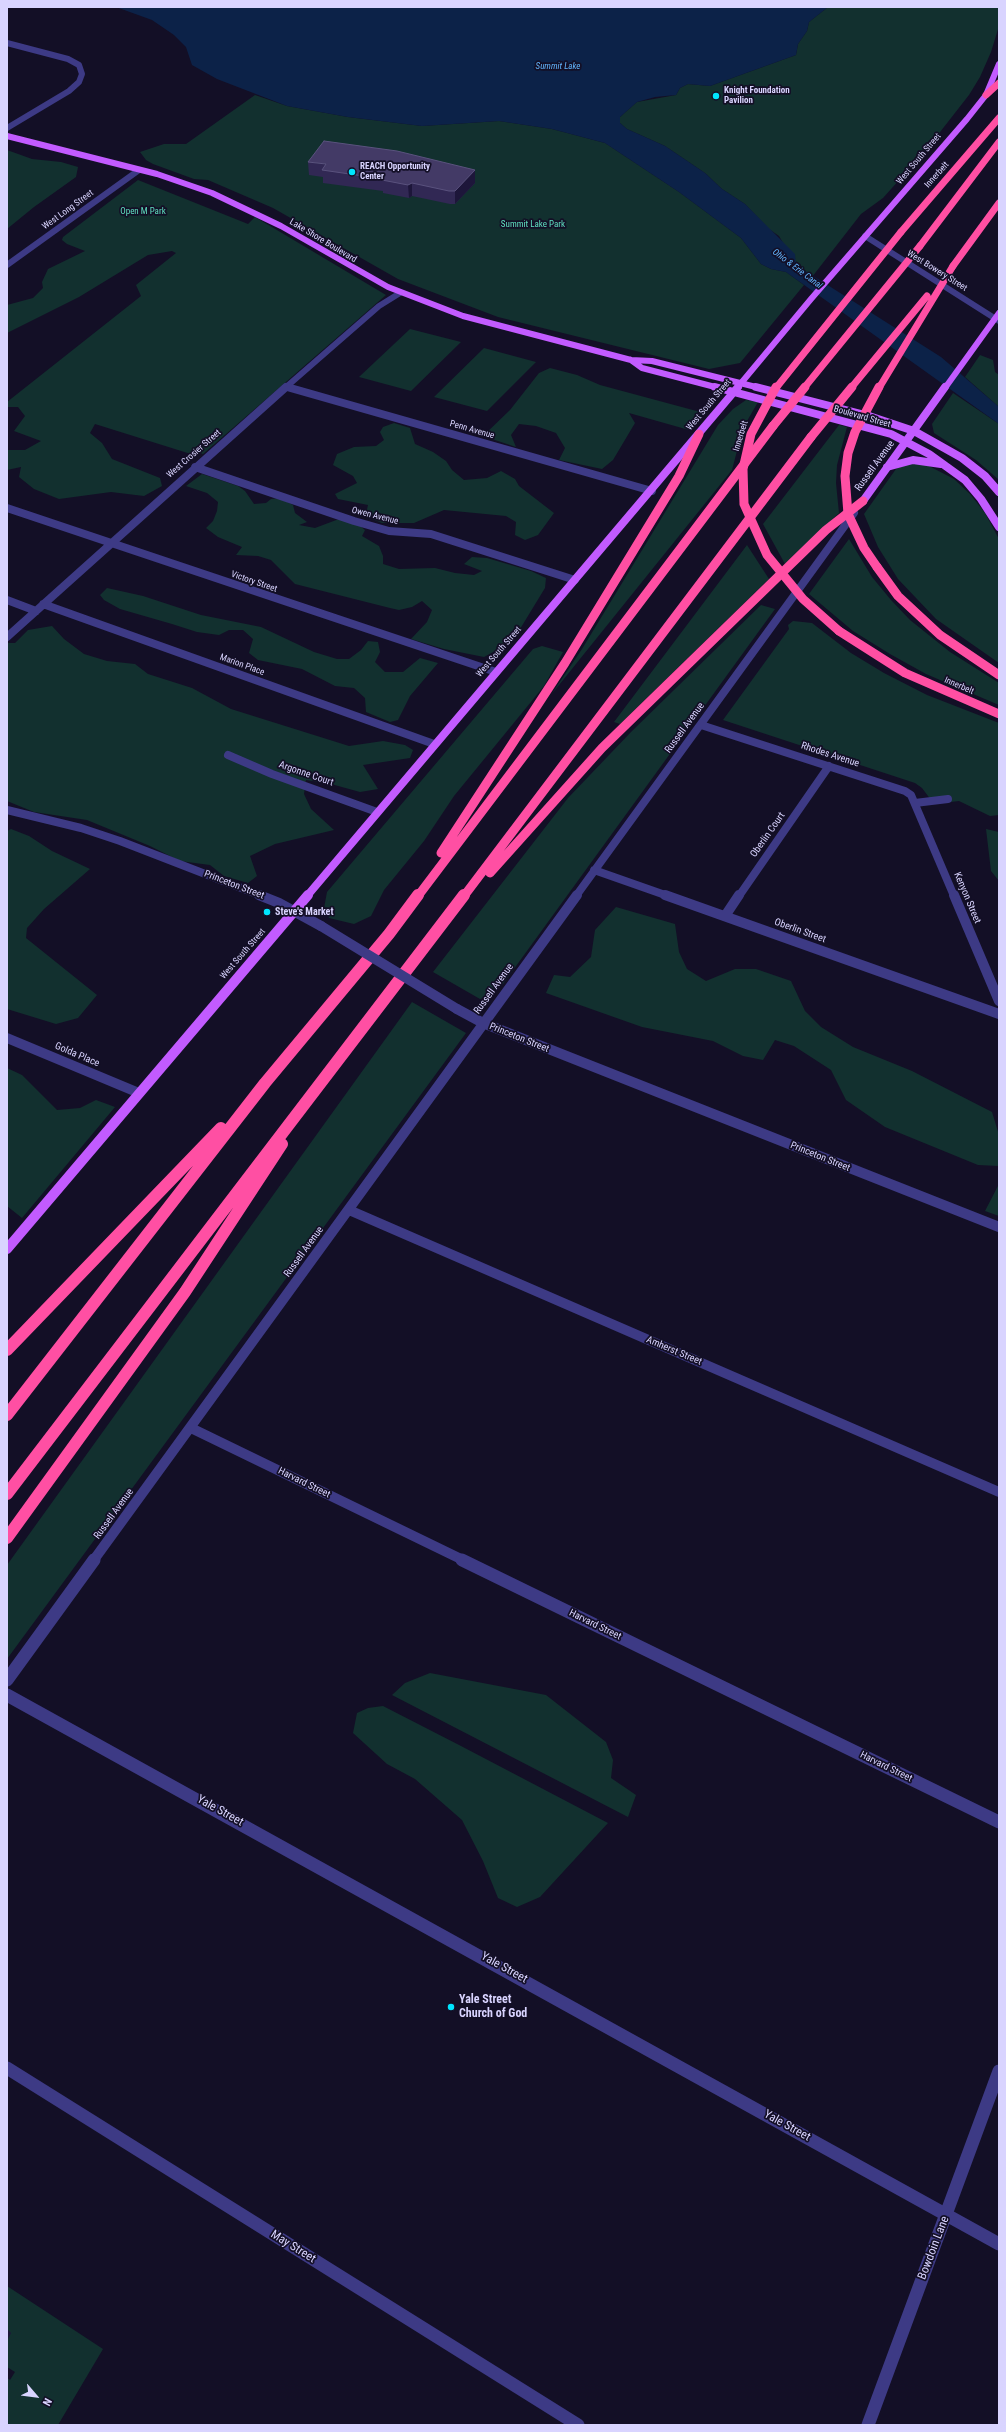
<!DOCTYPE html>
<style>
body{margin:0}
#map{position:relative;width:1006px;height:2432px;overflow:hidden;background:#130f26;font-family:"Roboto Condensed",sans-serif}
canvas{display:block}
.frame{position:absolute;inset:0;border:8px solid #d9d4ff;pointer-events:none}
.north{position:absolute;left:16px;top:2376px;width:40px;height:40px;-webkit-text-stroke:3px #130f26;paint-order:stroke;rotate:118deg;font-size:11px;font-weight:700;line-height:16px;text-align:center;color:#d9d4ff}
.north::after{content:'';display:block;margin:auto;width:14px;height:18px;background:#d9d4ff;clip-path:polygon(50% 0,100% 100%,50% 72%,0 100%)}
</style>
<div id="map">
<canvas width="1006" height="2432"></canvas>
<div class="frame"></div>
<div class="north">N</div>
</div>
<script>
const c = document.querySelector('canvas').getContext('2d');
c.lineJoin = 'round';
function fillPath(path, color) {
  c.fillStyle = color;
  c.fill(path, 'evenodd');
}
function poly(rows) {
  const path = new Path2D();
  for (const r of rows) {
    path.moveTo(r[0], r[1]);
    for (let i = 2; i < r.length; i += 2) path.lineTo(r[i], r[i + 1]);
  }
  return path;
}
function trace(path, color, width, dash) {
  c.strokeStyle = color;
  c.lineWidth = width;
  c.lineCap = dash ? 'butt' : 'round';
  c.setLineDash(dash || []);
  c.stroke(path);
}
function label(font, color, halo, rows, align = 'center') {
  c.font = font + ' "Roboto Condensed",sans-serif';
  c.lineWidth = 3.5;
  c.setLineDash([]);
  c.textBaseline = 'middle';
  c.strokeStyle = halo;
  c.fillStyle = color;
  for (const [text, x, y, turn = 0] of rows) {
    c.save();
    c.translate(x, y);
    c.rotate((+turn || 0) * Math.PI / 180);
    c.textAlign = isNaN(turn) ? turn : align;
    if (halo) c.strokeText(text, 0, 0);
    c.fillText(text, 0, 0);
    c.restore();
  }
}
fillPath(poly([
 [828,7,999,7,999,26,991,52,980,77,969,95,926,150,883,198,861,214,812,277,796,265,779,236,769,229,745,204,722,189,705,173,665,146,627,129,620,123,620,117,637,102,676,95,680,88,688,84,710,86,796,55,798,44,807,31,809,22],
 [255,95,287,106,348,117,422,126,499,121,552,129,605,143,679,192,741,238,761,264,771,269,786,272,804,285,740,363,709,369,498,317,398,279,273,208,208,180,194,179,153,164,146,160,140,152,164,144,186,144],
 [7,150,32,159,61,162,78,167,76,177,34,207,7,229],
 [138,180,248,224,255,217,386,295,203,454,197,452,194,455,95,424,90,433,102,443,112,459,160,478,162,486,144,496,111,492,59,499,34,489,19,477,21,467,7,470,7,450,25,450,41,441,14,431,25,416,18,407,7,407,7,402,141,296,136,285,176,253,172,251,148,255,79,297,7,333,7,305,33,298,43,288,42,282,48,269,85,251,67,244,62,240,63,237],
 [410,329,461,342,411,391,359,377],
 [484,348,536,362,487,411,434,397],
 [980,355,993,360,995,372,999,375,999,407,965,377],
 [550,368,577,375,600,385,704,413,689,430,629,413,635,423,613,460,602,469,559,460,565,448,556,433,536,426,519,424,511,435,516,447,483,436,510,410,539,373],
 [953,393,999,424,999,480,976,460,934,433,932,424],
 [746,400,758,402,743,428,732,470,551,695,582,649,718,425,733,409],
 [394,423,410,428,415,444,433,452,446,461,452,470,464,480,487,478,501,471,515,479,519,486,554,513,538,535,525,540,515,535,516,522,506,516,444,510,414,523,382,523,372,519,366,514,368,505,338,499,335,494,357,483,353,476,333,465,337,454,354,447,376,446,384,440,380,432,383,427],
 [839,425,847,427,837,465,836,483,839,513,785,564,763,524],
 [909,462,927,465,954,479,970,494,985,513,999,539,999,663,936,619,898,579,878,547,864,514,896,469],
 [202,474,238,486,245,491,254,504,266,503,271,499,280,498,293,505,295,513,307,522,299,525,315,528,339,519,359,525,365,530,362,536,379,546,383,556,383,564,399,569,435,568,455,573,474,575,482,571,464,564,472,557,487,558,531,571,546,578,545,588,520,629,504,646,484,657,444,649,411,639,427,622,432,610,422,601,412,607,399,610,390,608,295,584,271,560,258,556,236,555,242,547,218,537,206,528,213,521,217,511,218,502,207,493,186,486],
 [849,539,872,577,891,600,910,620,950,652,999,683,999,705,926,674,890,654,853,631,809,594],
 [747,545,769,579,620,724,614,722],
 [107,588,143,596,201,615,261,627,314,652,337,659,349,659,361,650,368,641,378,642,380,652,375,662,385,672,403,672,420,658,438,663,410,696,398,720,390,722,366,712,365,698,354,688,335,686,302,669,258,660,249,653,253,639,243,630,229,630,219,635,197,632,172,624,120,609,104,600,100,595],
 [761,605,775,609,503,984,491,995,480,999,433,972,568,798,631,732],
 [793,621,812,623,851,653,884,673,927,695,999,723,999,815,990,816,959,801,934,804,922,788,915,783,723,720,789,629,788,625],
 [52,626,64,639,84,654,107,661,135,664,148,674,192,688,231,709,349,746,383,741,405,745,413,750,410,758,363,765,378,789,360,792,331,784,306,780,304,794,311,809,334,830,275,844,250,856,257,876,248,883,224,876,210,865,180,861,150,846,87,820,34,812,7,801,7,643,15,643,28,630],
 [542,646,563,652,544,686,454,796,424,841,384,890,371,916,354,924,329,918,324,908,327,892,533,649],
 [11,829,29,836,52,851,90,869,44,909,27,928,26,938,97,995,78,1018,56,1024,7,1009,7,831],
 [986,829,999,832,999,881,991,871],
 [616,907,675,924,679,952,687,969,706,981,735,969,756,969,791,981,805,1011,821,1027,853,1047,912,1071,992,1112,999,1135,999,1166,978,1165,885,1127,846,1100,831,1070,794,1046,775,1040,763,1060,743,1056,713,1041,642,1027,546,993,554,975,570,977,591,957,595,930],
 [412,1002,466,1033,7,1659,7,1565],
 [7,1068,22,1075,57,1110,80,1108,96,1100,115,1107,22,1218,7,1206],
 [999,1184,999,1216,985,1211],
 [430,1673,546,1695,606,1742,613,1760,611,1778,636,1795,628,1817,392,1695,405,1683],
 [383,1706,461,1746,608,1823,540,1897,517,1907,498,1898,483,1861,462,1820,415,1779,387,1764,353,1733,357,1713,368,1708],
 [7,2286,103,2349,58,2425,7,2425,7,2378,10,2380,15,2372,7,2367]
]), '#12302f');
fillPath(poly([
 [116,7,828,7,809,22,807,31,798,44,796,55,710,86,688,84,680,88,676,95,655,97,637,102,620,117,620,123,627,129,665,146,705,173,722,189,745,204,795,254,796,265,941,357,999,407,999,424,786,272,771,269,761,264,741,238,679,192,605,143,552,129,499,121,422,126,348,117,287,106,217,79,192,65,186,47,174,35,152,20]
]), '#0c2248');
trace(poly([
 [7,43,68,59,79,65,82,74,79,82,69,91,7,128],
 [865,236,999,321],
 [7,265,139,170],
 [286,387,291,388],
 [285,388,379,306,400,293]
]), '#3d3a85', 6);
trace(poly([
 [287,387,652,491],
 [195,467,354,521,389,531,431,534,575,580],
 [7,508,496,672],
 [7,600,36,611],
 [43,604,434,744],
 [7,637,286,387],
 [701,725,905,791,911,795,954,896],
 [228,755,272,774,377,812],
 [915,803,948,799],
 [7,810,81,828,120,841,262,896],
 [594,870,668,896],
 [576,896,854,513],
 [739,896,829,766]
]), '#3d3a85', 8);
trace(poly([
 [259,895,279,903,321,926],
 [665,895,999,1014],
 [954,895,999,1001],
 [725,916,739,895],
 [457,1009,483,1023,999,1227],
 [7,1038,139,1093],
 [349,1210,999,1492],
 [191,1428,465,1561],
 [93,1561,577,895]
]), '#3d3a85', 10);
trace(poly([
 [462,1560,999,1822],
 [7,1680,94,1560],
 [7,1695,999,2244],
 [7,2068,578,2425],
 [868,2425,999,2071]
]), '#3d3a85', 13);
trace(poly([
 [7,136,157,174,212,193,281,226,388,287,463,316,631,360,652,361,760,388],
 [631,360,642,368,719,388],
 [737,388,811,299,967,119,986,95,999,64],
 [945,388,999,313]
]), '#c25bff', 6);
trace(poly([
 [715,387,891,434,929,454,965,480,981,499,999,527],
 [756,387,869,416,914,431,962,458,985,476,999,492],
 [887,467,913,460,941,464],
 [863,501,945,387],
 [307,896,738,387]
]), '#c25bff', 8);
trace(poly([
 [7,1249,308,895]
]), '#c25bff', 10);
trace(poly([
 [986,95,999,83],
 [901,232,999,118],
 [920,246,999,142],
 [953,266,999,203]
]), '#ff4fa3', 7);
trace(poly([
 [877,567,898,596,940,635,999,675],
 [839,631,905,673,999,714],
 [441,853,565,663,679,476,699,434],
 [490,873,602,748,826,530,863,501],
 [418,896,773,426],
 [464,896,811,437]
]), '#ff4fa3', 9);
trace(poly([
 [7,1350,221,1128],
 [7,1415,265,1083,389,934,418,895],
 [7,1494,464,895],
 [7,1538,185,1292,282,1144]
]), '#ff4fa3', 12);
trace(poly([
 [321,926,457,1009]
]), '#3d3a85', 10);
trace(poly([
 [776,388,901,232],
 [804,388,920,246],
 [851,388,927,296],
 [879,388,953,266]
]), '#ff4fa3', 7);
trace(poly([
 [776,387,751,434,743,469,744,504,767,555,803,599,839,631],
 [773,426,805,387],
 [811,437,852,387],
 [877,567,864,548,848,514,845,476,848,453,855,432,879,387]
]), '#ff4fa3', 9);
fillPath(poly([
 [308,162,475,183,455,204,450,204,412,196,409,198,383,193,383,191,323,183,323,177,309,175]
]), '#312854');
fillPath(poly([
 [475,170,475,183,455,204,455,191],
 [412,183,412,196,409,198,408,185],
 [7,2329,11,2333,7,2341]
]), '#1d163a');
const building = poly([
 [324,141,397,151,475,170,455,191,449,191,412,183,408,185,382,180,384,179,322,170,326,164,308,162,324,141]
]);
fillPath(building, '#433a66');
trace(building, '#5a527e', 1);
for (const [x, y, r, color] of [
 [716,96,4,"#00e5ff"],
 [352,172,4,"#00e5ff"],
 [267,912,4,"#00e5ff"],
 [451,2007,4,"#00e5ff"]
]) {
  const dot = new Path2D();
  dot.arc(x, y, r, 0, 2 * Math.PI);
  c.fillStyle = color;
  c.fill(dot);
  trace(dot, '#130f26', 1.5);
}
label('italic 9px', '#62b6ff', '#130f26', [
 ["Summit Lake",558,67],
 ["Ohio & Erie Canal",797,269,37]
]);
label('bold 9px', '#d9d4ff', '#130f26', [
 ["Knight Foundation",724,91],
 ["Pavilion",724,101],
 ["REACH Opportunity",360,167],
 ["Center",360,177]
], 'left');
label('9px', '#d9d4ff', '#130f26', [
 ["West South Street",919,159,-50],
 ["Innerbelt",937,175,-48],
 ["West Long Street",68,210,-36],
 ["Lake Shore Boulevard",323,241,31],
 ["West Bowery Street",937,271,32],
 ["West South Street",709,405,-50],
 ["Boulevard Street",862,417,16],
 ["Penn Avenue",472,430,16],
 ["Innerbelt",741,436,-73],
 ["West Crosier Street",194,454,-41],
 ["Owen Avenue",375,516,14],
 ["Victory Street",254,582,19],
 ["West South Street",499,652,-49],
 ["Marion Place",242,665,20],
 ["Innerbelt",959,686,23],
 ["West South Street",243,954,-49]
]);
label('9px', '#5fe0c0', '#130f26', [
 ["Open M Park",143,212],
 ["Summit Lake Park",533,225]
]);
label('10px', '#d9d4ff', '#130f26', [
 ["Russell Avenue",875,466,-54],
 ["Russell Avenue",685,728,-54],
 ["Rhodes Avenue",830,755,18],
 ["Argonne Court",306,774,19],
 ["Oberlin Court",768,835,-55],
 ["Princeton Street",234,885,21],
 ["Kenyon Street",967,898,67],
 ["Oberlin Street",800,931,20],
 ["Russell Avenue",494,989,-54],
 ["Princeton Street",519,1038,22],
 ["Golda Place",77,1055,23],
 ["Princeton Street",820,1157,22],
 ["Russell Avenue",304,1252,-54],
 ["Amherst Street",674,1351,23],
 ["Harvard Street",304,1483,26],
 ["Russell Avenue",114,1514,-54],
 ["Harvard Street",595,1625,26],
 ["Harvard Street",886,1767,26]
]);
label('bold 10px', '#d9d4ff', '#130f26', [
 ["Steve's Market",275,912]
], 'left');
label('12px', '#d9d4ff', '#130f26', [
 ["Yale Street",220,1811,29],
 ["Yale Street",504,1968,29],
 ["Yale Street",787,2126,29],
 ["May Street",293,2247,32],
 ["Bowdoin Lane",934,2248,-69]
]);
label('bold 12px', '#d9d4ff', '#130f26', [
 ["Yale Street",459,2000],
 ["Church of God",459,2014]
], 'left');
</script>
